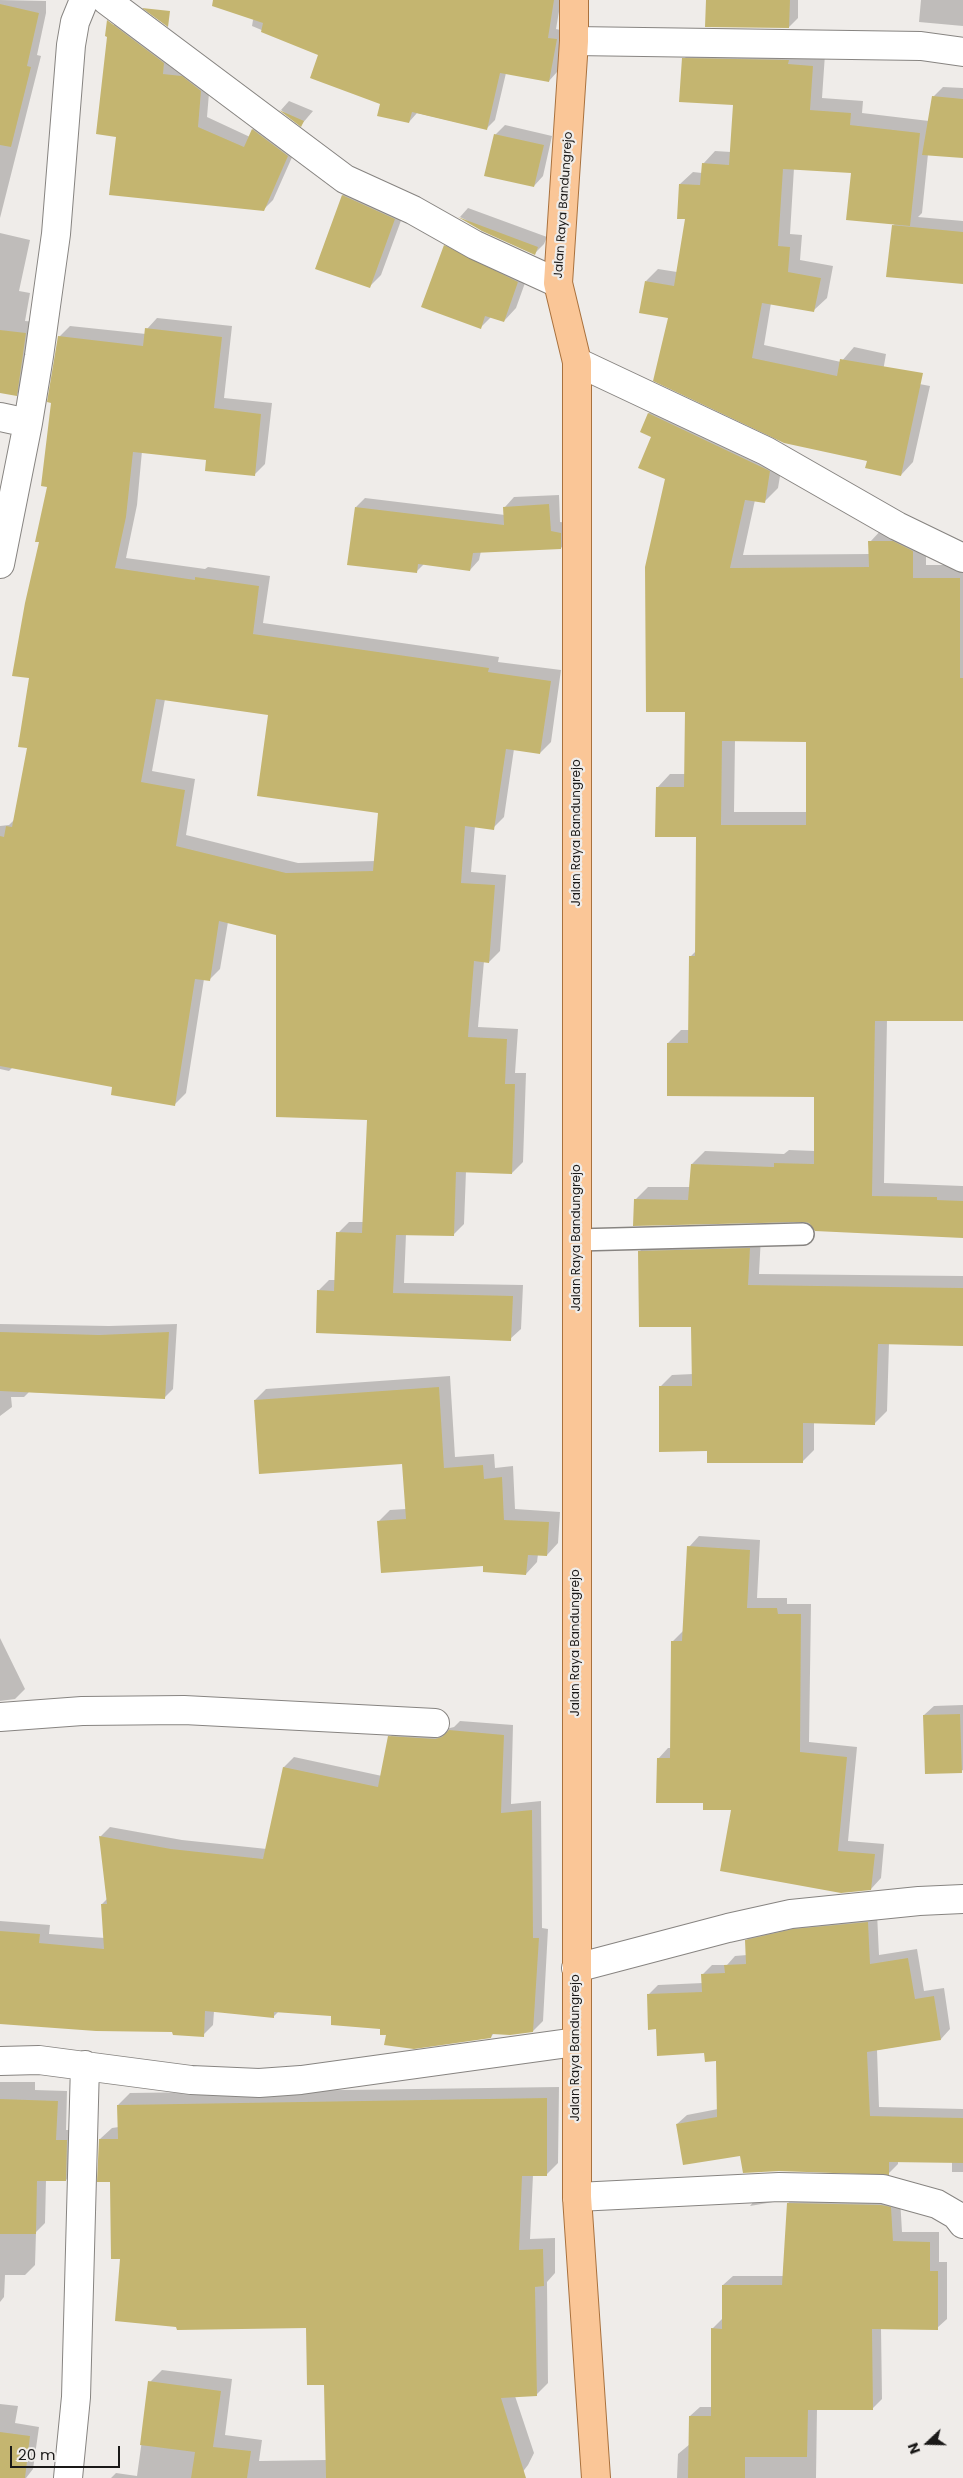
<!DOCTYPE html>
<style>
body{margin:0}
#map{position:relative;width:963px;height:2478px;overflow:hidden;background:#efece9;font-family:Poppins,sans-serif}
canvas{display:block}
.north{position:absolute;left:903px;top:2418px;width:50px;height:50px;-webkit-text-stroke:4px #efece9;paint-order:stroke;rotate:249deg;font-size:14px;font-weight:700;line-height:20px;text-align:center;color:#1a1918}
.north::after{content:'';display:block;margin:auto;width:18px;height:22px;background:#1a1918;clip-path:polygon(50% 0,100% 100%,50% 72%,0 100%)}
.scale{position:absolute;left:10px;top:2446px;width:110px;height:22px;box-sizing:border-box;border:2px solid #1a1918;border-top:0;padding-left:6px;font-size:15px;line-height:18px;white-space:nowrap;color:#1a1918;-webkit-text-stroke:4px #efece9;paint-order:stroke}
</style>
<div id="map">
<canvas width="963" height="2478"></canvas>
<div class="north">N</div>
<div class="scale">20 m</div>
</div>
<script>
const c = document.querySelector('canvas').getContext('2d');
c.lineJoin = 'round';
function fillPath(path, color) {
  c.fillStyle = color;
  c.fill(path, 'evenodd');
}
function poly(rows) {
  const path = new Path2D();
  for (const r of rows) {
    path.moveTo(r[0], r[1]);
    for (let i = 2; i < r.length; i += 2) path.lineTo(r[i], r[i + 1]);
  }
  return path;
}
function trace(path, color, width, dash) {
  c.strokeStyle = color;
  c.lineWidth = width;
  c.lineCap = dash ? 'butt' : 'round';
  c.setLineDash(dash || []);
  c.stroke(path);
}
function label(font, color, halo, rows, align = 'center') {
  c.font = font + ' Poppins,sans-serif';
  c.lineWidth = 4.5;
  c.setLineDash([]);
  c.textBaseline = 'middle';
  c.strokeStyle = halo;
  c.fillStyle = color;
  for (const [text, x, y, turn = 0] of rows) {
    c.save();
    c.translate(x, y);
    c.rotate((+turn || 0) * Math.PI / 180);
    c.textAlign = isNaN(turn) ? turn : align;
    if (halo) c.strokeText(text, 0, 0);
    c.fillText(text, 0, 0);
    c.restore();
  }
}
fillPath(poly([
 [0,0,46,1,46,13,37,55,41,56,0,218],
 [275,0,561,0,556,29,565,31,557,72,549,81,506,73,495,120,486,129,417,113,409,122,319,54,252,26,253,20],
 [707,0,798,0,798,18,789,27],
 [921,0,963,0,963,26,919,22],
 [119,20,210,81,207,117,250,137,253,129,262,120,297,146,273,200,263,210,117,136,109,29],
 [696,46,825,54,822,98,863,101,862,113,929,121,933,97,943,87,963,88,963,157,928,154,922,213,918,217,963,221,963,283,893,225,895,224,852,172,794,168,790,234,802,235,800,260,833,266,827,298,814,310,771,303,764,345,841,362,854,347,886,354,882,377,930,386,913,462,901,475,868,460,670,317,646,281,658,269,677,272,687,218,680,184,693,172,702,173,703,164,715,151,731,152,735,104,684,59],
 [289,101,313,111,301,125,281,110],
 [505,125,552,136,543,176,534,186,495,135],
 [354,184,406,207,381,275,369,287,317,268,343,195],
 [468,208,547,237,544,244,534,254,460,217],
 [0,233,30,240,19,291,30,293,25,321,37,322,27,384,16,395,0,391],
 [458,233,530,269,516,308,504,321,491,317,481,327,445,246],
 [157,318,232,326,224,398,272,403,265,464,254,475,208,459,142,451,137,505,126,558,205,569,208,567,270,576,263,623,499,657,498,662,561,670,551,742,540,753,514,749,504,817,493,828,475,826,471,872,506,875,500,951,489,962,484,961,478,1027,518,1029,515,1073,526,1073,523,1162,512,1173,466,1171,464,1224,453,1235,406,1234,404,1283,523,1285,521,1329,510,1339,318,1291,329,1280,336,1280,338,1233,349,1222,364,1222,368,1119,277,934,228,922,220,969,209,980,204,979,186,1093,175,1104,113,1086,13,1067,9,1071,0,1069,0,826,9,825,14,820,28,747,31,677,41,541,49,486,59,337,70,326,146,334,147,329],
 [165,699,270,714,379,812,376,861,298,863,186,835,195,779,152,771],
 [662,400,783,458,778,488,764,502,755,500,743,555,870,554,870,542,883,528,926,538,926,565,963,565,963,1020,887,1020,884,1183,963,1186,963,1236,810,1222,635,1200,648,1187,690,1187,692,1164,705,1151,784,1154,789,1150,815,1151,816,1095,668,1043,681,1030,690,1030,690,957,696,951,698,836,657,788,670,774,686,774,686,711,667,478,653,436,641,431,649,413],
 [735,740,808,740,807,812,734,812],
 [559,495,560,522,570,523,570,538,561,548,481,551,479,560,470,570,424,564,416,572,356,507,365,498,505,515,505,507,514,497],
 [761,1236,759,1274,963,1276,963,1345,889,1343,887,1411,875,1423,814,1422,814,1450,802,1462,709,1450,660,1387,672,1375,693,1374,692,1326,640,1251,652,1239],
 [0,1324,109,1326,177,1324,173,1389,164,1398,29,1392,24,1397,11,1397,12,1407,0,1416],
 [450,1376,455,1457,494,1454,495,1468,513,1466,515,1509,560,1512,558,1543,547,1555,538,1554,537,1562,526,1574,484,1565,378,1522,390,1510,406,1509,403,1462,255,1400,266,1389],
 [699,1536,760,1540,757,1598,787,1598,787,1604,811,1604,809,1742,857,1747,848,1841,884,1844,881,1878,871,1889,733,1809,704,1802,658,1759,668,1748,671,1748,673,1641,684,1630,689,1547],
 [0,1638,25,1689,15,1699,0,1701],
 [963,1705,963,1770,961,1771,924,1715,934,1706],
 [460,1721,513,1725,511,1804,541,1801,542,1928,548,1929,543,2021,533,2031,494,2033,491,2037,387,2034,382,2028,333,2015,279,2011,273,2017,214,2011,213,2025,203,2035,173,2031,0,2023,0,1921,50,1925,49,1934,105,1938,102,1904,107,1899,100,1837,110,1827,182,1840,267,1849,284,1767,294,1757,382,1776,390,1737,400,1727,446,1729,454,1727],
 [877,1913,879,1955,917,1949,924,1991,944,1988,950,2029,941,2039,877,2050,879,2107,963,2109,963,2172,952,2172,952,2162,898,2161,898,2164,889,2173,741,2154,677,2124,687,2115,718,2109,717,2060,705,2052,657,2028,648,1995,658,1985,703,1983,702,1975,712,1965,727,1965,735,1956,747,1955,746,1941,756,1931],
 [0,2082,35,2082,35,2090,67,2091,66,2130,77,2130,76,2170,66,2180,46,2180,45,2223,36,2232,35,2265,25,2275,5,2275,4,2297,0,2302],
 [559,2087,558,2163,546,2175,533,2175,530,2239,555,2238,555,2273,547,2282,548,2383,536,2395,515,2396,534,2453,528,2465,518,2478,111,2478,116,2473,137,2476,150,2382,162,2370,232,2379,225,2435,262,2440,259,2461,327,2460,325,2384,307,2326,122,2257,111,2181,100,2139,112,2128,119,2127,118,2105,130,2093],
 [781,2194,773,2202,750,2206,759,2195],
 [798,2194,900,2198,902,2232,939,2232,939,2262,947,2262,947,2319,937,2328,881,2328,882,2399,872,2409,817,2408,816,2478,677,2478,678,2454,690,2444,690,2416,700,2407,712,2407,712,2329,722,2319,723,2285,733,2276,783,2276,788,2203],
 [0,2404,18,2406,15,2423,39,2427,33,2469,26,2478,0,2478]
]), '#0003');
fillPath(poly([
 [213,0,554,0,548,38,557,39,549,82,500,73,487,130,412,112,409,123,377,116,380,104,310,78,318,55,261,32,263,23,212,6],
 [706,0,790,0,789,28,705,27],
 [0,4,39,13,27,66,31,67,11,147,0,145],
 [142,8,170,11,168,27],
 [107,20,164,63,163,74,182,76,201,91,198,127,244,147,252,129,288,156,264,211,109,195,116,137,96,134,107,37,105,36],
 [682,58,789,60,788,64,813,66,810,110,851,113,850,125,920,133,910,226,846,220,851,173,783,169,778,246,790,247,788,272,821,278,814,312,762,303,752,358,837,376,840,359,923,373,901,476,865,468,867,461,784,443,653,381,668,318,639,313,645,281,674,286,685,219,677,219,679,184,700,185,702,163,729,165,733,105,679,102],
 [932,96,963,99,963,158,922,155],
 [279,110,304,121,301,127],
 [494,134,544,145,534,187,484,176],
 [342,195,395,219,370,288,315,269],
 [458,217,538,247,535,255,482,231],
 [892,225,963,232,963,284,886,277],
 [444,245,518,282,504,322,485,316,481,329,421,307],
 [145,328,222,337,214,408,261,414,255,476,205,471,206,460,133,452,126,517,115,568,195,580,195,577,259,586,253,634,489,668,488,672,551,681,540,754,506,749,494,830,465,826,461,883,495,885,489,963,474,961,468,1037,507,1039,505,1084,515,1084,512,1174,456,1172,454,1236,396,1235,393,1293,513,1296,511,1341,316,1333,317,1290,334,1291,336,1232,362,1233,367,1120,276,1117,276,935,219,921,210,981,195,979,175,1106,111,1095,112,1087,0,1066,0,836,4,837,6,826,12,827,27,748,18,747,29,678,12,676,25,603,39,542,35,542,47,487,41,486,51,403,47,402,58,336,143,346],
 [156,699,268,715,257,796,378,813,373,871,286,873,176,846,185,790,141,782],
 [0,330,26,333,17,396,0,393],
 [648,413,770,471,765,503,745,500,730,568,869,567,868,541,893,541,913,551,913,578,960,578,960,678,963,678,963,1021,875,1021,872,1196,937,1197,937,1200,963,1201,963,1238,815,1231,809,1223,803,1222,633,1226,634,1199,688,1200,691,1164,774,1167,774,1163,814,1164,814,1097,667,1096,667,1043,688,1043,689,956,695,956,696,837,655,837,656,787,684,787,685,712,646,712,645,567,665,479,638,468,651,437,640,432],
 [722,741,806,742,806,825,721,825],
 [549,504,551,531,561,533,561,549,473,553,470,571,418,564,417,573,347,565,355,507,504,525,503,507],
 [750,1248,748,1285,963,1288,963,1346,878,1344,875,1425,803,1423,803,1463,707,1463,707,1451,659,1452,659,1386,692,1386,691,1327,639,1327,638,1251],
 [0,1332,99,1335,169,1332,165,1399,0,1391],
 [439,1387,444,1468,483,1465,484,1479,502,1477,504,1520,549,1522,547,1556,528,1555,526,1575,483,1572,483,1566,381,1573,377,1521,406,1519,402,1464,259,1474,254,1400],
 [687,1546,750,1550,747,1608,777,1608,778,1614,801,1614,800,1752,847,1757,838,1851,875,1854,871,1890,841,1893,720,1871,731,1810,703,1810,703,1803,656,1803,657,1758,670,1758,671,1641,682,1641],
 [960,1714,962,1773,925,1774,923,1715],
 [449,1730,504,1735,501,1813,532,1810,533,1938,539,1938,533,2032,510,2035,492,2034,491,2038,414,2049,384,2045,386,2035,380,2035,380,2029,331,2025,331,2016,274,2012,274,2018,205,2011,204,2037,173,2035,172,2032,96,2031,0,2024,0,1931,40,1934,39,1943,104,1949,101,1904,107,1904,99,1836,171,1849,263,1859,283,1767,378,1787,388,1736,435,1739,442,1737],
 [868,1922,870,1964,908,1958,915,1999,934,1996,941,2040,867,2052,870,2116,963,2118,963,2163,889,2162,889,2175,779,2171,743,2173,740,2156,683,2165,676,2124,717,2117,716,2061,705,2062,704,2053,657,2056,656,2029,648,2030,647,1994,702,1992,701,1974,725,1973,724,1965,746,1964,745,1940,793,1929],
 [547,2098,547,2176,522,2176,519,2250,543,2249,544,2286,535,2287,537,2396,501,2398,526,2478,326,2478,324,2385,307,2385,306,2328,177,2330,176,2327,115,2321,120,2259,111,2259,110,2182,97,2182,99,2139,118,2139,117,2105],
 [0,2099,58,2101,56,2140,67,2140,66,2181,37,2181,36,2234,0,2234],
 [787,2203,881,2205,891,2207,893,2241,930,2242,930,2271,938,2271,938,2330,872,2329,873,2410,808,2410,807,2457,745,2457,745,2478,688,2478,689,2416,711,2416,711,2328,722,2329,722,2285,782,2285],
 [148,2381,221,2391,213,2447,251,2451,247,2478,191,2478,195,2452,140,2445],
 [0,2432,30,2436,25,2478,0,2478]
]), '#c4b570');
const service = poly([
 [577,1240,803,1234]
]);
const minor = poly([
 [106,0,345,179,413,210,475,245,558,283],
 [574,41,921,46,963,52],
 [577,362,766,451,897,526,963,558],
 [0,417,28,423],
 [0,564,28,423,39,356,56,234,71,45,75,22,84,0],
 [0,1717,82,1711,184,1710,435,1723],
 [576,1968,728,1928,791,1914,919,1901,963,1899],
 [0,2061,39,2060,191,2080,259,2083,301,2080,576,2042],
 [577,2197,779,2187,883,2189,937,2204,956,2215,963,2224],
 [68,2478,76,2397,85,2065]
]);
const primary = poly([
 [574,0,574,41,558,283,577,362,577,2197,596,2478]
]);
trace(service, '#878481', 24);
trace(minor, '#878481', 30);
trace(primary, '#a9713d', 30);
trace(service, '#fff', 21);
trace(minor, '#fff', 28);
trace(primary, '#fac697', 28);
label('12px', '#1a1918', '#efece9', [
 ["Jalan Raya Bandungrejo",564,205,-86],
 ["Jalan Raya Bandungrejo",577,833,-90],
 ["Jalan Raya Bandungrejo",577,1238,-90],
 ["Jalan Raya Bandungrejo",576,1643,-90],
 ["Jalan Raya Bandungrejo",576,2048,-90]
]);
</script>
